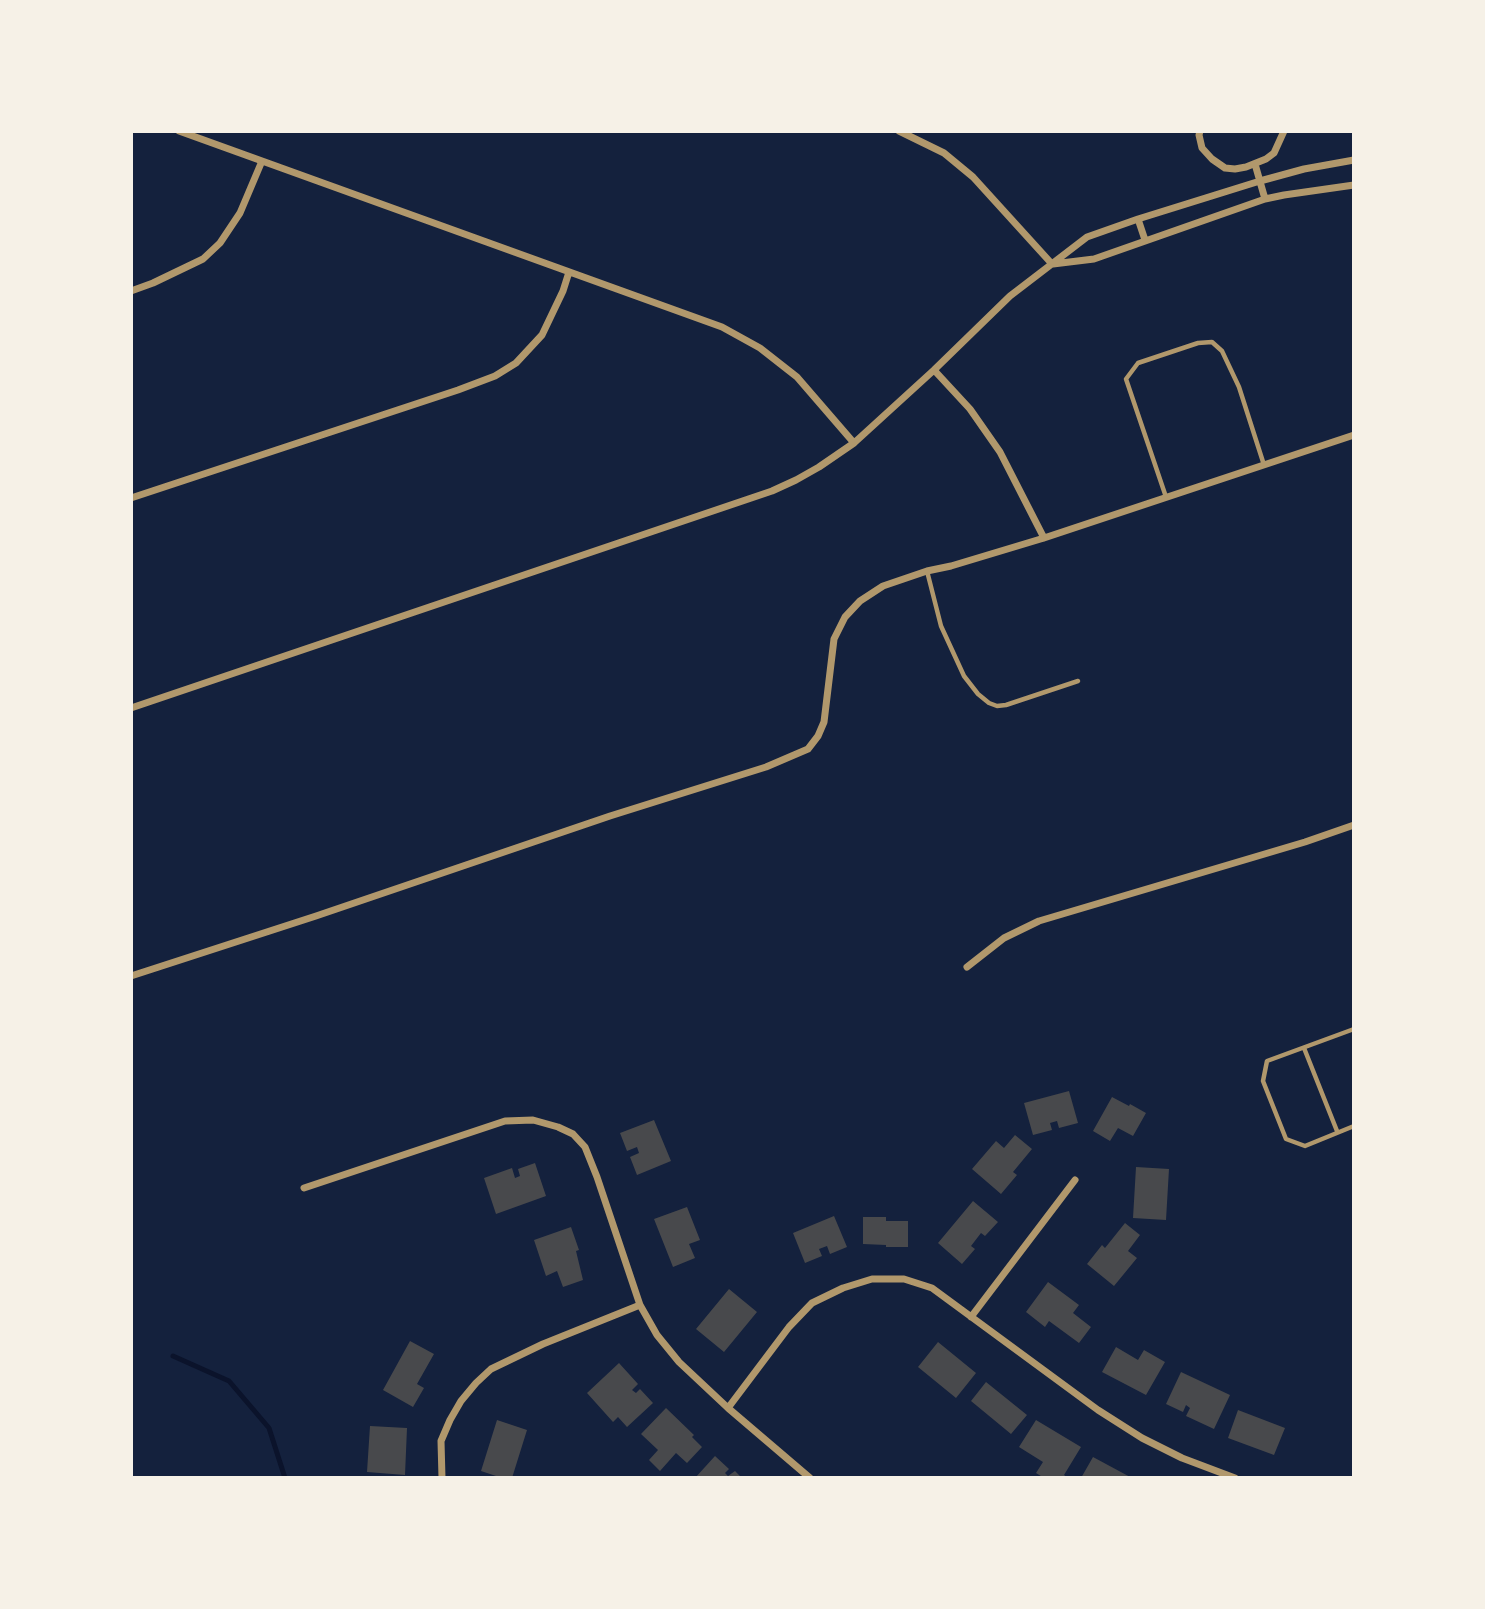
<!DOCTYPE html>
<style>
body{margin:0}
#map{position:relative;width:1485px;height:1609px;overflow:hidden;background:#14213d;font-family:Karla,sans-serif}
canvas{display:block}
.frame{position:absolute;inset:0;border:133px solid #f6f1e7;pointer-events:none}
</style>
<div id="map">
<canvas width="1485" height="1609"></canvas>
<div class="frame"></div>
</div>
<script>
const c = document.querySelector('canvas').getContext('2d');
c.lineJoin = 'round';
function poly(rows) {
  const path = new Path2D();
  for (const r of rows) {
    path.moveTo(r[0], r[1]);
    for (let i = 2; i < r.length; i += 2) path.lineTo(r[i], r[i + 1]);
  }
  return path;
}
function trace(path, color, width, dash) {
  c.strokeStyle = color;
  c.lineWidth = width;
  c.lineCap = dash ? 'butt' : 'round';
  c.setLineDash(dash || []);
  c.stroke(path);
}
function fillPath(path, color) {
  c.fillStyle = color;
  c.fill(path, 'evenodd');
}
trace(poly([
 [173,1356,229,1381,269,1428,285,1478]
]), '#0b132b', 5);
fillPath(poly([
 [1069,1091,1078,1123,1059,1128,1057,1121,1050,1123,1052,1130,1033,1135,1024,1103],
 [1112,1097,1129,1106,1130,1104,1146,1113,1133,1136,1118,1128,1110,1141,1093,1131],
 [654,1120,671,1161,637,1175,630,1157,639,1153,637,1147,627,1151,620,1133],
 [1015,1135,1032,1149,1013,1172,1017,1175,1001,1194,972,1169,996,1141,1004,1148],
 [535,1163,546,1196,496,1214,484,1178,512,1168,515,1178,520,1176,518,1169],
 [1136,1167,1169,1169,1166,1220,1133,1218],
 [973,1201,998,1222,985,1236,981,1233,971,1246,975,1249,962,1264,938,1243],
 [687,1207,700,1240,689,1244,695,1258,673,1267,654,1219],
 [834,1216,847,1247,830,1254,827,1246,819,1249,822,1256,805,1263,793,1233],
 [863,1217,886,1217,886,1221,908,1221,908,1247,886,1247,886,1245,863,1244],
 [1125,1223,1140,1235,1128,1251,1137,1258,1114,1286,1087,1264,1102,1245,1105,1248],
 [571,1227,579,1250,576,1251,583,1280,563,1287,557,1271,546,1276,534,1240],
 [1048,1282,1079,1305,1073,1313,1091,1327,1079,1343,1049,1321,1045,1327,1026,1312],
 [729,1289,757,1312,724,1352,696,1329],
 [410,1341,434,1354,417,1384,424,1388,413,1407,383,1390],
 [938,1342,976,1373,956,1398,918,1367],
 [1116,1347,1138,1360,1144,1350,1165,1362,1146,1395,1102,1372],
 [619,1363,638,1384,632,1390,636,1393,640,1389,653,1403,627,1427,618,1417,613,1422,587,1393],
 [1181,1372,1230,1395,1214,1429,1186,1416,1190,1408,1186,1405,1183,1412,1166,1404],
 [986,1382,1027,1415,1011,1434,971,1401],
 [666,1408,694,1435,692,1437,702,1447,687,1463,676,1453,660,1471,649,1460,658,1450,641,1434],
 [1238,1410,1285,1428,1274,1455,1228,1438],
 [497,1420,527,1430,512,1478,502,1478,481,1471],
 [1036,1420,1081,1447,1064,1475,1068,1478,1044,1478,1036,1473,1043,1462,1019,1447],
 [370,1426,407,1428,405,1475,367,1472],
 [715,1456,729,1469,725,1473,728,1476,735,1471,742,1478,695,1478],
 [1093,1457,1132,1478,1081,1478]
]), '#48494c');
trace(poly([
 [1166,497,1126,379,1138,363,1198,343,1212,342,1222,351,1239,387,1264,465],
 [927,571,941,626,964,676,978,694,989,703,997,706,1006,705,1078,681],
 [1354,1029,1267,1061,1263,1081,1286,1139,1305,1146,1354,1126],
 [1304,1048,1337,1131]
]), '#b1986c', 4.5);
trace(poly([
 [179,131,722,327,760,348,797,377,854,443],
 [899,131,944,153,973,177,1052,264],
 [1200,131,1199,135,1202,148,1212,159,1225,168,1235,169,1246,167,1266,159,1274,153,1284,131],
 [1255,164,1265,199],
 [1138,219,1145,240],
 [1053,264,1094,259,1265,199,1284,195,1354,185],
 [131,291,153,283,203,259,220,243,240,213,262,161],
 [934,370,970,409,1000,452,1044,538],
 [131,498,458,390,495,376,516,363,542,335,563,291,569,272],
 [131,708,772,491,796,480,819,467,854,443,934,370,1010,296,1087,237,1138,219,1260,181,1304,169,1354,160],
 [967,967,1004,938,1039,921,1305,842,1354,825],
 [131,976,316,916,610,816,766,767,808,749,818,736,824,722,834,639,845,617,860,601,883,586,927,571,951,566,1044,538,1354,435],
 [304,1188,505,1121,533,1120,558,1127,573,1134,585,1147,597,1177,640,1305,657,1335,679,1362,728,1408,810,1478],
 [971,1317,1075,1180],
 [728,1408,789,1327,812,1303,843,1288,872,1279,904,1279,932,1288,1098,1410,1142,1438,1182,1458,1235,1478],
 [442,1478,441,1441,450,1420,461,1401,476,1383,491,1369,543,1344,640,1305]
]), '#b1986c', 7);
</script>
